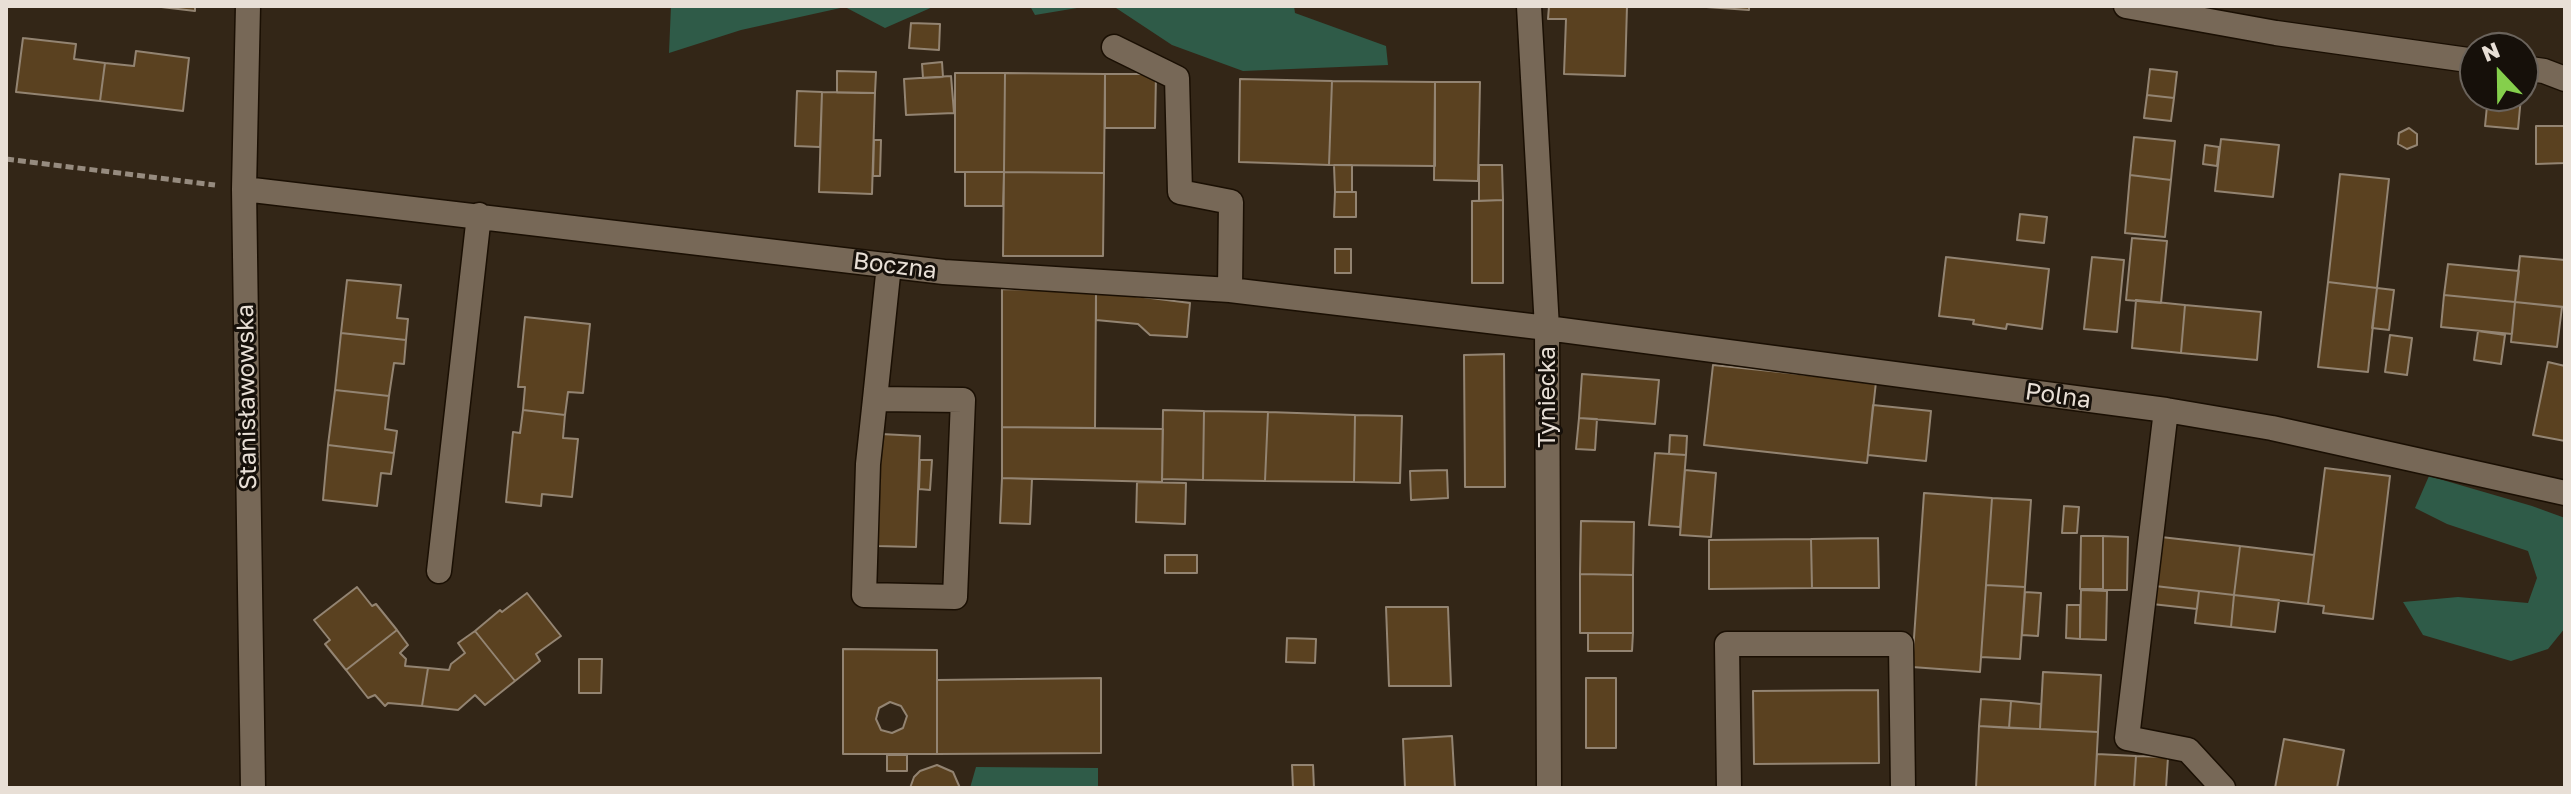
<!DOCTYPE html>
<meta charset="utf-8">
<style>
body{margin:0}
#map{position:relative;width:2571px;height:794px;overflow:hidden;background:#332617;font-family:"Golos Text",sans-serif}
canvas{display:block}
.frame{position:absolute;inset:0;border:8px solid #e8dfd6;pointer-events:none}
.north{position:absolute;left:2459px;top:32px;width:80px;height:80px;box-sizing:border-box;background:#16100a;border:2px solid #6a635c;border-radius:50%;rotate:338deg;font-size:22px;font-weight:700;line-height:32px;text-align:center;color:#e8dfd6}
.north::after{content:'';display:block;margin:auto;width:28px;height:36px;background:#85cf4c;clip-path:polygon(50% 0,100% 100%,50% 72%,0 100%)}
</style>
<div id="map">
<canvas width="2571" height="794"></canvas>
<div class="frame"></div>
<div class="north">N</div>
</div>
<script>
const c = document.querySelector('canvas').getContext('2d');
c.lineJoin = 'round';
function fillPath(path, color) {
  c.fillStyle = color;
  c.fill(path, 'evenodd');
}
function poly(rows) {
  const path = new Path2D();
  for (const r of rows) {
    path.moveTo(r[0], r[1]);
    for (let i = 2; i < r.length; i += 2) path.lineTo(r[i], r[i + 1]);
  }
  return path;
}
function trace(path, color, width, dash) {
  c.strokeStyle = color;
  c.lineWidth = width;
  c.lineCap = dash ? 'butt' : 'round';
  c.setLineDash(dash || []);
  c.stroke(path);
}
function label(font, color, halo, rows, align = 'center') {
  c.font = font + ' "Golos Text",sans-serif';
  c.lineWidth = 6;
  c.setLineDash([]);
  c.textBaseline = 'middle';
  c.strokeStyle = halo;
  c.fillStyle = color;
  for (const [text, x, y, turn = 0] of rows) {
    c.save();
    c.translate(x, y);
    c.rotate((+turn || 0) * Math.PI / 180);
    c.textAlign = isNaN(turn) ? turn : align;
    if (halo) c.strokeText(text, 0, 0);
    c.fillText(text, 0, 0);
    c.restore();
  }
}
fillPath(poly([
 [671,6,935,6,885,28,845,7,741,30,669,53],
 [1030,6,1089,6,1035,15],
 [1113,6,1294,6,1295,13,1386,46,1388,65,1243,71,1172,45],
 [2429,476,2532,506,2565,518,2565,628,2548,649,2511,661,2423,635,2403,602,2458,597,2528,603,2537,578,2528,551,2447,524,2415,508],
 [976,767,1098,768,1098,788,970,788]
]), '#2f5b48');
const building = poly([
 [153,6,195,6,195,11,153,6],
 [1549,6,1627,6,1625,76,1564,74,1566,19,1548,19,1549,6],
 [1692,6,1749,6,1749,10,1692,6],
 [911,23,940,24,939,50,909,48,911,23],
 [23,38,76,44,74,59,105,63,100,101,16,92,23,38],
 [136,51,189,58,183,111,100,101,105,63,134,66,136,51],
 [942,62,943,77,923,78,922,64,942,62],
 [2150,69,2177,72,2174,98,2147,95,2150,69],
 [837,71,876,72,875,93,837,93,837,71],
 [955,73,1005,73,1004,172,955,172,955,73],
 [1005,73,1105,74,1104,173,1004,172,1005,73],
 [1105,74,1156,74,1155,128,1105,128,1105,74],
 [951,76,954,113,906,115,904,79,951,76],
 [1240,79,1332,81,1329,165,1239,162,1240,79],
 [1332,81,1435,82,1435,166,1329,165,1332,81],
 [1435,82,1480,82,1478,181,1434,180,1435,82],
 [797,91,822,92,820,147,795,146,797,91],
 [822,92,875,93,872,194,819,192,822,92],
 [2147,95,2174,98,2171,121,2144,118,2147,95],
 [2488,96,2521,97,2518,129,2485,126,2488,96],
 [2536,126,2565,126,2565,163,2536,164,2536,126],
 [2409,128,2417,134,2417,145,2407,149,2398,144,2399,133,2409,128],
 [2134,137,2175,141,2171,180,2130,175,2134,137],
 [2221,139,2279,145,2273,197,2215,191,2221,139],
 [874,140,881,140,880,176,873,176,874,140],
 [2205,145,2219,147,2217,166,2203,164,2205,145],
 [1334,165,1352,165,1352,192,1335,192,1334,165],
 [1479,165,1502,165,1503,200,1479,201,1479,165],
 [965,172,1004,172,1003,206,965,206,965,172],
 [1004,172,1104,173,1103,256,1003,256,1004,172],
 [2340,174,2389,179,2377,288,2328,282,2340,174],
 [2130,175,2171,180,2165,237,2125,233,2130,175],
 [1335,192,1356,192,1356,217,1334,217,1335,192],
 [1503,200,1503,283,1472,283,1472,201,1503,200],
 [2020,214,2047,217,2044,243,2017,240,2020,214],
 [2132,238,2167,241,2161,303,2126,300,2132,238],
 [1335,249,1351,249,1351,273,1335,273,1335,249],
 [2520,256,2565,260,2565,307,2515,302,2520,256],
 [1946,257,2049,269,2042,329,2007,324,2006,329,1973,324,1974,320,1939,316,1946,257],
 [2092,257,2124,260,2117,332,2084,329,2092,257],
 [2448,264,2519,271,2515,302,2444,295,2448,264],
 [347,280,401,285,397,318,408,319,406,340,341,333,347,280],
 [2328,282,2377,288,2368,372,2318,367,2328,282],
 [2377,288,2394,290,2389,330,2372,328,2377,288],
 [1002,289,1096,291,1095,428,1002,427,1002,289],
 [1096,291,1190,303,1187,337,1150,335,1138,324,1096,320,1096,291],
 [2444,295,2515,302,2512,334,2441,327,2444,295],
 [2136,300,2185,305,2181,353,2132,348,2136,300],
 [2515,302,2562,307,2557,347,2511,342,2515,302],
 [2185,305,2261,312,2257,360,2181,353,2185,305],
 [525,317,590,324,583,393,568,392,565,415,523,410,525,387,518,387,525,317],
 [2478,331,2505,335,2501,364,2474,360,2478,331],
 [341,333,406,340,404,364,394,363,389,396,335,390,341,333],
 [2390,335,2412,338,2407,375,2385,372,2390,335],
 [1504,354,1505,487,1465,487,1464,355,1504,354],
 [2548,362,2565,366,2565,441,2533,435,2548,362],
 [1713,365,1876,382,1867,463,1704,445,1713,365],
 [1582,374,1659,380,1655,424,1579,418,1582,374],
 [335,390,389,396,385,429,397,431,394,453,328,445,335,390],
 [1873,405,1931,411,1926,461,1868,455,1873,405],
 [523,410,565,415,563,438,578,439,572,497,542,494,541,506,506,502,513,432,520,433,523,410],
 [1163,410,1204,411,1203,480,1162,479,1163,410],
 [1204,411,1268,412,1265,481,1203,480,1204,411],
 [1268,412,1355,415,1354,482,1265,481,1268,412],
 [1355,415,1402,416,1400,483,1354,482,1355,415],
 [1579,418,1597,419,1595,450,1576,449,1579,418],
 [1002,427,1163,429,1162,482,1002,478,1002,427],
 [881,434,920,436,916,547,877,546,881,434],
 [1670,435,1687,436,1686,455,1669,454,1670,435],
 [328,445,394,453,391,474,381,473,377,506,323,500,328,445],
 [1655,453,1686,455,1680,527,1649,525,1655,453],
 [920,460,932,460,930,490,919,489,920,460],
 [2325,468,2390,476,2373,619,2323,613,2324,606,2308,604,2325,468],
 [1447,470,1448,498,1411,500,1410,471,1447,470],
 [1685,470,1716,473,1711,537,1680,535,1685,470],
 [1002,478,1032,479,1030,524,1000,523,1002,478],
 [1137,482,1186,483,1185,524,1136,522,1137,482],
 [1924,493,1992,498,1980,672,1912,667,1924,493],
 [1992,498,2031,500,2025,587,1986,585,1992,498],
 [2064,506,2079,507,2077,533,2062,533,2064,506],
 [1581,521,1634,522,1633,575,1580,574,1581,521],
 [2081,536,2103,536,2103,589,2080,589,2081,536],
 [2103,536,2128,537,2127,590,2103,590,2103,536],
 [2161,537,2240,546,2234,595,2155,586,2161,537],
 [1878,538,1879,588,1812,588,1811,539,1878,538],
 [1811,539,1812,588,1709,589,1709,540,1811,539],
 [2240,546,2314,555,2308,604,2234,595,2240,546],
 [1165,555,1197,555,1197,573,1165,573,1165,555],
 [1580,574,1633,575,1633,633,1580,633,1580,574],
 [1986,585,2025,587,2020,659,1981,657,1986,585],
 [2155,586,2199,591,2197,609,2152,604,2155,586],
 [357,587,372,606,376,604,397,630,346,670,325,644,330,640,314,620,357,587],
 [2081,590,2107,591,2106,640,2080,639,2081,590],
 [2199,591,2234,595,2231,627,2195,623,2199,591],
 [2025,592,2041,593,2038,636,2022,635,2025,592],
 [527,593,561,636,536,654,540,661,515,681,475,631,500,610,502,612,527,593],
 [2234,595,2279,600,2275,632,2231,627,2234,595],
 [2067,605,2080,605,2080,639,2066,638,2067,605],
 [1386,607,1448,607,1451,686,1389,686,1386,607],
 [397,630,408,645,400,653,406,659,405,666,428,668,422,706,388,703,385,706,375,695,368,698,346,670,397,630],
 [475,631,515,681,485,705,475,695,458,710,422,706,428,668,449,670,451,664,465,653,458,643,475,631],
 [1588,633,1633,633,1632,651,1588,651,1588,633],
 [1287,638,1316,639,1315,663,1286,662,1287,638],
 [843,649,937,650,937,754,843,754,843,649],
 [890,702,901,706,907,716,903,728,892,733,881,730,876,719,879,708,890,702],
 [579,659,602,659,601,693,579,693,579,659],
 [2043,672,2101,675,2098,732,2040,729,2043,672],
 [1101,678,1101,753,937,754,937,680,1101,678],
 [1586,678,1616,678,1616,748,1586,748,1586,678],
 [1878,690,1879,763,1754,764,1753,691,1878,690],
 [1981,699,2011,701,2009,728,1979,726,1981,699],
 [2011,701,2041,704,2040,729,2009,728,2011,701],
 [1979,726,2098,732,2095,788,1976,788,1979,726],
 [1452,736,1455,788,1405,788,1403,739,1452,736],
 [2284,739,2344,750,2337,788,2275,788,2284,739],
 [2097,754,2136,756,2134,788,2095,788,2097,754],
 [887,755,907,755,907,771,887,771,887,755],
 [2136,756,2168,757,2166,788,2134,788,2136,756],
 [937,765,953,772,960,788,910,788,914,777,920,771,937,765],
 [1292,765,1313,765,1314,788,1293,788,1292,765]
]);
fillPath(building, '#5a4120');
trace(building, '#938472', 2);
const minor = poly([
 [248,6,244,189,253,788],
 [1529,6,1547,328,1549,788],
 [2126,6,2276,33,2475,61],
 [1114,47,1177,78,1180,192,1231,202,1230,290],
 [2523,68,2544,71,2565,79],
 [244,189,944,272,1230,290,1547,328,2166,410,2272,428,2565,493],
 [875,399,963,400,955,597,864,595,868,464,875,399,889,265],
 [2166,410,2127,738,2188,750,2223,788],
 [439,571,479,215],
 [1729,788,1727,644,1901,644,1903,788]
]);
trace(minor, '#1a0f03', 27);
trace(poly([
 [6,159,215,185]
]), '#968b7f', 5, [8, 4]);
trace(minor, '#776857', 24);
label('24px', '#e8dfd6', '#16100a', [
 ["Boczna",895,266,7],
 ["Polna",2058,396,8],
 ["Stanisławowska",247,397,-91],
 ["Tyniecka",1547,397,-90]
]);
</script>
